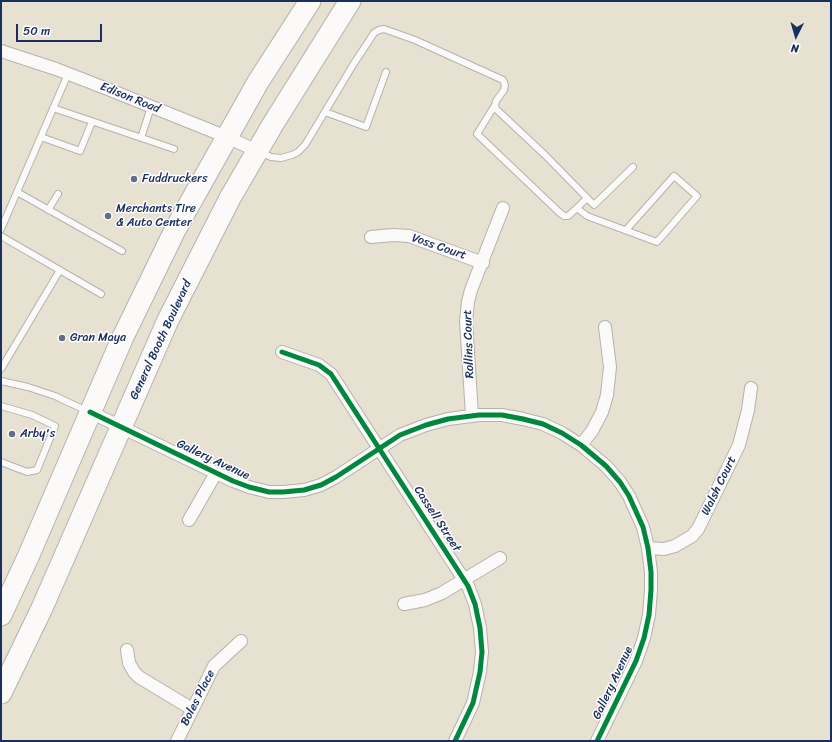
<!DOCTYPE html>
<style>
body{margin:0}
#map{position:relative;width:832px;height:742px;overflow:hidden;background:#e6e1d1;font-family:Sriracha,sans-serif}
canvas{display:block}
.frame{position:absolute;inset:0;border:2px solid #1b2f5e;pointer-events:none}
.north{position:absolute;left:776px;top:16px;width:40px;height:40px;-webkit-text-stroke:3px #fff;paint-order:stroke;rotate:185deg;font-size:11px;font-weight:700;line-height:16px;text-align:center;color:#1b2f5e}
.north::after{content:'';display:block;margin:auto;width:14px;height:18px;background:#1b2f5e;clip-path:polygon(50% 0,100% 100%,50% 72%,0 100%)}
.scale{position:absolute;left:16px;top:24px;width:86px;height:18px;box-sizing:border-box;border:2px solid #1b2f5e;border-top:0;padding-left:5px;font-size:12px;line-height:14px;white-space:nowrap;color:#1b2f5e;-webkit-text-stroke:3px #fff;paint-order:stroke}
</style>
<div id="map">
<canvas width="832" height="742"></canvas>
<div class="frame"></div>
<div class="north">N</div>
<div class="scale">50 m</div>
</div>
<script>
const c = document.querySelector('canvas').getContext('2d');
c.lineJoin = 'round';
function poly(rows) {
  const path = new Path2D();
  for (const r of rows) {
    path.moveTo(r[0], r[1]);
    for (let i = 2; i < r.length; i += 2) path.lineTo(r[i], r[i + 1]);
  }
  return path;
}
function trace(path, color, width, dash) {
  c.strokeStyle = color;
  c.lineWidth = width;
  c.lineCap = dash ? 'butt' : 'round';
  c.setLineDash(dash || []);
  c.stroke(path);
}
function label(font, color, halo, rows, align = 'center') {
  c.font = font + ' Sriracha,sans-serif';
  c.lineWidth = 3;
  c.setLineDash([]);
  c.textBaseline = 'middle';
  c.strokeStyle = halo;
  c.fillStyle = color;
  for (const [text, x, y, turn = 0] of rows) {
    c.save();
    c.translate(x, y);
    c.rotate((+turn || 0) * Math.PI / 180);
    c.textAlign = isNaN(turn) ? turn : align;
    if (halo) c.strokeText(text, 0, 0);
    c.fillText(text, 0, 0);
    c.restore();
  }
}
const lane = poly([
 [495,105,477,134,560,213,564,216,568,216,577,208],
 [53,108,174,149],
 [325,112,366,127,386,72],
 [41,137,80,151,92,122],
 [141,138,151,107],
 [260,152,271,157,281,158,292,155,298,152,305,145,353,65,374,33,379,30,384,29,415,40,503,80,505,85,504,90,496,101,495,105,496,109,545,155,594,205,633,167],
 [17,192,122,251],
 [587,198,577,208,587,216,657,242,697,196,674,176,626,230],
 [48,210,58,194],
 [1,229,68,74],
 [1,236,101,294],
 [1,369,60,270],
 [1,381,28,387,55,396,87,411],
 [1,406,32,415,55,426,37,470,27,472,1,462]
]);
const street = poly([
 [1,51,56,69,110,90,227,137,257,151],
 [371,237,393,235,409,236,483,263],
 [282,352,319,365,331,374,468,586,475,604,480,628,482,652,480,672,473,703,455,741],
 [90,412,233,481,249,487,269,492,283,492,304,490,321,485,336,477,400,435,426,425,448,419,479,415,502,415,523,419,543,424,562,433,581,445,606,466,620,482,629,496,643,527,648,548,651,572,651,590,649,615,644,638,636,661,597,741],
 [472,415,466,321,468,302,471,290,503,208],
 [581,445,592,431,602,412,607,395,610,367,605,327],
 [189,520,216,473],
 [648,548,664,549,675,546,692,536,698,529,739,445,748,410,751,388],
 [404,604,425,600,442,593,500,558],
 [127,650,129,663,134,672,139,677,192,709],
 [177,741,214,666,241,641]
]);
const highway = poly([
 [1,615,28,557,122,339,176,228,258,82,310,1],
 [1,693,42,608,168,320,230,198,273,124,350,1]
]);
trace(lane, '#b3b2ad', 8);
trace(street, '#b3b2ad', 14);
trace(highway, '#b3b2ad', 23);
trace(lane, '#fbfaf8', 6);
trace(street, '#fbfaf8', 12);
trace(highway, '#fbfaf8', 21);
trace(poly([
 [282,352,319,365,331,374,468,586,475,604,480,628,482,652,480,672,473,703,455,741],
 [90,412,233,481,249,487,269,492,283,492,304,490,321,485,336,477,400,435,426,425,448,419,479,415,502,415,523,419,543,424,562,433,581,445,606,466,620,482,629,496,643,527,648,548,651,572,651,590,649,615,644,638,636,661,597,741]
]), '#00873e', 5);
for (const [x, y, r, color] of [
 [134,179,4,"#626d86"],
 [108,216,4,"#626d86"],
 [62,338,4,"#626d86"],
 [12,434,4,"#626d86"]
]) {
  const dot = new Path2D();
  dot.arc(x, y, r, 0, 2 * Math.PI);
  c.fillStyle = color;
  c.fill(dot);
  trace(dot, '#fff', 1.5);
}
label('12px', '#1b2f5e', '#fff', [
 ["Edison Road",130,98,22],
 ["Voss Court",439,247,19],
 ["General Booth Boulevard",161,340,-65],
 ["Rollins Court",469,344,-92],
 ["Gallery Avenue",213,460,25],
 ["Walsh Court",719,486,-64],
 ["Cassell Street",437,519,57],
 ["Gallery Avenue",613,683,-65],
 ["Boles Place",198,698,-63]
]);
label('12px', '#1b2f5e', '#fff', [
 ["Fuddruckers",142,179],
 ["Merchants Tire",116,209],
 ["& Auto Center",116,223],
 ["Gran Maya",70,338],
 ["Arby's",20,434]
], 'left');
</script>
